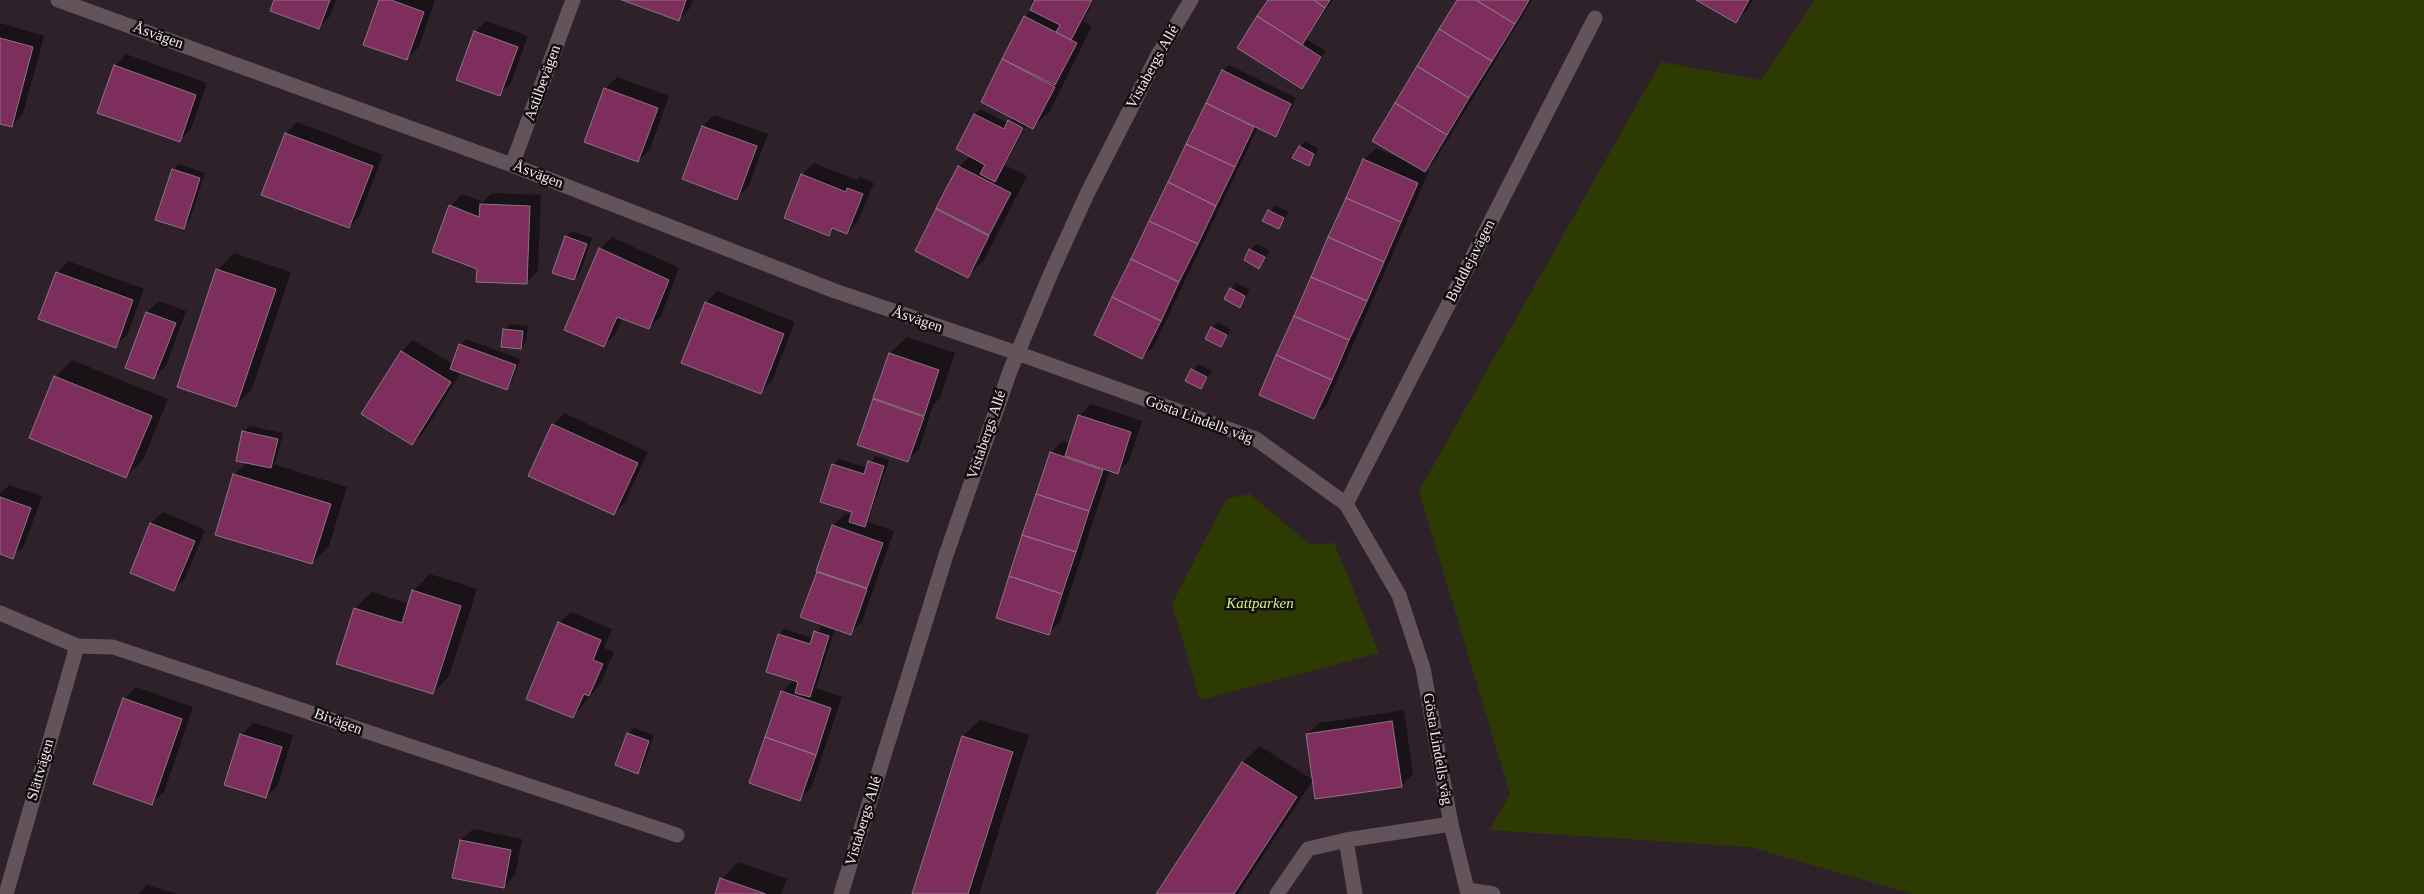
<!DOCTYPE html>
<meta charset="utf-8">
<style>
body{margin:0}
canvas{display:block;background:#2f2129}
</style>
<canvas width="2424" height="894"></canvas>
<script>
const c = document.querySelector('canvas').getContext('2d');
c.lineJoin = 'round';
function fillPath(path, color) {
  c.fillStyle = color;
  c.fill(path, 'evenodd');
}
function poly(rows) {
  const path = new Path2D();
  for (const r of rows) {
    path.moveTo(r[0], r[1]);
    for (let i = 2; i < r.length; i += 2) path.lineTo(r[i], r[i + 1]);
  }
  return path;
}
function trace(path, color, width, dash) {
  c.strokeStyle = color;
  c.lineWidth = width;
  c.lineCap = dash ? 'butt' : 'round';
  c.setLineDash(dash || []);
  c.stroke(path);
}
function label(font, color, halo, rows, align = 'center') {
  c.font = font + ' Georgia,serif';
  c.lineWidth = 5;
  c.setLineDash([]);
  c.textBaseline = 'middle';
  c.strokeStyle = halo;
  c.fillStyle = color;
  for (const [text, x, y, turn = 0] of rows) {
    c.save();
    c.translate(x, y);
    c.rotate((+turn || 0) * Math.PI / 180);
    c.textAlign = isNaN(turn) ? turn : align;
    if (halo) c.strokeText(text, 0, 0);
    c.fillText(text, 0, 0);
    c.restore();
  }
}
fillPath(poly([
 [1815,0,2424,0,2424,894,1913,894,1750,847,1490,830,1510,794,1419,491,1661,62,1761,80],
 [1250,494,1310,545,1334,543,1379,653,1200,700,1172,604,1226,499]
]), '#2d3b03');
fillPath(poly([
 [275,0,336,0,330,16,318,28],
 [380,0,435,0,419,47,407,59],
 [626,0,693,0,690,8,679,19],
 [1036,0,1094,0,1083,21,1092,26,1050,111,1033,127,1027,124,1005,165,1027,176,984,260,967,277,917,251,959,167,970,156,975,114,980,109,1008,123,1013,117,982,101,1025,17,1032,9],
 [1269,0,1333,0,1306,39,1326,51,1302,87],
 [1458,0,1532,0,1436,159,1426,170,1429,171,1326,406,1314,417,1364,160,1376,148,1404,160],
 [1698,0,1753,0,1747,10,1735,21],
 [486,21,528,36,511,83,499,94,475,32],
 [0,23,44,36,23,114,12,126,0,122],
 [126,54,207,83,191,129,179,141,115,66],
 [1229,65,1296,98,1281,129,1275,135,1258,127,1154,346,1142,358,1095,335,1223,71],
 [617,77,669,96,650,149,638,161,605,89],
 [714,115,768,134,748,187,737,198,683,179,703,126],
 [297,122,383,155,360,215,349,227,286,133],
 [1305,141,1319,149,1309,164,1300,147],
 [814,163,857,180,860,177,874,183,858,221,847,233,835,228,829,234,802,175],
 [179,164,205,173,189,222,183,228,173,170],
 [492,193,541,195,538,271,526,283,478,269,451,206,462,194,483,202],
 [1275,205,1289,212,1278,228,1264,221],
 [571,231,592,238,580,273,574,279,566,237],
 [612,237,679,268,661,316,649,328,623,317,615,334,604,346,600,249],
 [1256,244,1270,251,1259,267,1250,250],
 [234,253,291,272,252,389,236,405,218,270],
 [68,261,144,289,127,335,115,347,57,272],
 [1236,283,1250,290,1240,306,1231,289],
 [717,291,795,322,772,381,760,393,706,303],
 [159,301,186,311,166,366,154,378,126,367,147,312],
 [1218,322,1231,330,1221,346,1212,328],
 [510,324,528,326,526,342,521,348,504,330],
 [907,337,955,353,940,398,933,405,919,449,907,461,859,444,890,353],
 [466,339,520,359,512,382,506,388,461,372,424,432,412,444,363,414,402,351,413,340,453,364,460,345],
 [72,360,168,399,143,460,126,476,55,377],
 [1198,364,1212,371,1201,387,1187,380],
 [1091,404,1142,421,1129,461,1118,472,1110,470,1060,622,1048,634,1051,453,1062,441,1070,444,1079,416],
 [564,413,648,452,625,502,614,514,553,425],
 [249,426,283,433,276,461,273,464,347,487,329,546,312,563,234,475,247,462,244,432],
 [875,456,889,460,868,522,894,531,862,622,850,633,835,628,816,688,842,697,811,788,799,799,782,692,794,680,779,635,784,629,813,638,821,626,833,630,834,628,802,616,833,525,845,514,852,516,853,511,822,501,833,464,839,459,868,468],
 [9,485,42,496,24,546,12,557,0,553,0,494],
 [163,512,205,530,185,578,174,589,151,523],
 [430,574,477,589,449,676,433,693,355,608,372,592,409,604,413,591],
 [571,612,612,629,604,648,614,652,601,683,573,717,559,623],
 [136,687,193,707,164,792,152,803,124,699],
 [1404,710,1413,774,1401,786,1307,734,1319,723],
 [980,720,1029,735,979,894,913,894,963,736],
 [253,723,293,735,278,785,266,797,241,735],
 [634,728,654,735,643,767,637,773,628,734],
 [1260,746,1313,780,1238,894,1157,894,1243,762],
 [473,829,522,839,515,875,503,887,461,840],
 [738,862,787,879,781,894,716,894,722,879],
 [147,885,177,894,138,894]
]), '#0007');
const building = poly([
 [274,0,330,0,319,29,270,11,274,0],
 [379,0,391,0,424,12,407,60,363,45,379,0],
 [622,0,686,0,679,21,622,0],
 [1035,0,1092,0,1071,40,1056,32,1060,25,1030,10,1035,0],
 [1268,0,1314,0,1325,8,1302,45,1257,16,1268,0],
 [1314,0,1330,0,1325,8,1314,0],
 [1457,0,1476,0,1515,24,1492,61,1439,29,1457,0],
 [1476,0,1529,0,1515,24,1476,0],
 [1696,0,1749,0,1736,23,1696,0],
 [1024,16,1077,43,1055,85,1002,59,1024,16],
 [1257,16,1321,57,1302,89,1237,48,1257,16],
 [1439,29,1492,61,1469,98,1417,66,1439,29],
 [474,31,518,47,500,96,456,80,474,31],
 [0,38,33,47,12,127,0,124,0,38],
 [1002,59,1055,87,1033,129,981,102,1002,59],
 [114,65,196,95,180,142,97,113,114,65],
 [1417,66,1469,98,1447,135,1395,103,1417,66],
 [1222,70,1291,104,1276,137,1206,103,1222,70],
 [604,88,658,108,638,162,584,142,604,88],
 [1206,103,1254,127,1235,167,1186,144,1206,103],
 [1395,103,1447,135,1425,172,1372,141,1395,103],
 [974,114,1004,129,1008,120,1023,128,995,182,980,174,985,165,956,149,974,114],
 [702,126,757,146,737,200,682,179,702,126],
 [285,133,373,166,349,228,261,195,285,133],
 [1186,144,1235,167,1216,206,1168,182,1186,144],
 [1299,146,1314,154,1309,166,1292,158,1299,146],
 [1363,159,1418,183,1401,222,1346,198,1363,159],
 [958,166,1011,193,989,235,936,208,958,166],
 [172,169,200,178,184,229,155,220,172,169],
 [801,174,846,192,847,188,863,194,847,234,832,228,829,236,784,218,801,174],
 [1168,182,1216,206,1198,244,1149,221,1168,182],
 [1346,198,1401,222,1384,262,1328,237,1346,198],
 [480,204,530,206,527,284,476,282,477,269,432,252,449,205,479,217,480,204],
 [936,209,989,236,968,278,915,251,936,209],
 [1268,210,1284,218,1279,229,1262,221,1268,210],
 [1149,221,1198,244,1179,282,1131,259,1149,221],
 [565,236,587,244,574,280,552,273,565,236],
 [1328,237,1384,262,1367,301,1311,277,1328,237],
 [599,248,669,280,649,329,617,317,604,347,564,330,599,248],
 [1249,249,1265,257,1259,269,1244,260,1249,249],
 [1131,259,1179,282,1161,321,1112,297,1131,259],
 [216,269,276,289,236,407,177,387,216,269],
 [56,272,133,300,116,348,38,319,56,272],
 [1311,277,1367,301,1349,340,1294,316,1311,277],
 [1230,288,1245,296,1240,308,1224,299,1230,288],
 [1112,297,1161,321,1142,359,1094,335,1112,297],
 [705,302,784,334,761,394,681,363,705,302],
 [146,312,176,323,154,379,125,368,146,312],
 [1294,316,1349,340,1332,380,1276,355,1294,316],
 [1211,327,1227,335,1221,347,1205,339,1211,327],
 [503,329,523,331,521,349,501,347,503,329],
 [459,344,516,365,507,390,450,369,459,344],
 [401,351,451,382,412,445,361,414,401,351],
 [889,353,939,370,924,416,873,398,889,353],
 [1276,355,1332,380,1314,419,1259,395,1276,355],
 [1191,369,1207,377,1201,389,1185,381,1191,369],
 [54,376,152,416,126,478,29,438,54,376],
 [873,399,924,417,908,462,857,445,873,399],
 [1078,415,1131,432,1118,474,1065,456,1078,415],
 [552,424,638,463,614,515,528,476,552,424],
 [242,431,278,439,271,468,236,461,242,431],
 [1050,452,1103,470,1089,511,1036,494,1050,452],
 [868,461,884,466,865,527,849,522,852,512,820,502,832,464,864,474,868,461],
 [233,474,331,504,312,564,215,535,233,474],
 [1036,494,1089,511,1076,552,1022,535,1036,494],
 [0,497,31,508,13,559,0,554,0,497],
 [150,523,195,541,174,591,130,573,150,523],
 [832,525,883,543,867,588,816,571,832,525],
 [1022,535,1076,552,1062,594,1009,576,1022,535],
 [817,572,867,589,851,635,800,617,817,572],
 [1009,576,1062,594,1049,635,996,618,1009,576],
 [412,590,461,606,433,694,336,664,354,608,402,623,412,590],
 [558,622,601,640,593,660,603,664,589,696,584,694,573,718,526,699,558,622],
 [814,631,829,636,810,697,795,693,798,682,766,672,778,634,810,644,814,631],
 [781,691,831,708,816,755,765,737,781,691],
 [123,698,182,719,152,805,93,784,123,698],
 [1392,721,1402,787,1315,799,1306,734,1392,721],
 [627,733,649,741,638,774,615,765,627,733],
 [240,734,282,747,266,798,224,785,240,734],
 [962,736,1013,752,968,894,912,894,962,736],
 [765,737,816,755,800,801,749,783,765,737],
 [1242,762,1297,797,1234,894,1156,894,1242,762],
 [460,840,511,850,504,888,452,878,460,840],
 [720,878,766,894,715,894,720,878]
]);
fillPath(building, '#7d2e5d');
trace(building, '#897780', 1);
trace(poly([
 [58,0,512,165,835,291,1017,353,1256,439,1346,504,1399,595,1423,668,1451,824,1468,894],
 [512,165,573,0],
 [1346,504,1595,18],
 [0,613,77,646,113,647,677,835],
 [1346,840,1355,894],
 [1468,890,1493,894],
 [6,894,77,646],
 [841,894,946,555,1010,371,1051,273,1087,194,1158,55,1191,0],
 [1277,894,1308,849,1346,840,1451,824]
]), '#63535b', 15);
label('15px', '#f0e7eb', '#130d10', [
 ["Åsvägen",158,36,20],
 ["Vistabergs Allé",1153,67,-61],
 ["Astilbevägen",543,83,-70],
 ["Åsvägen",538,175,21],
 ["Buddlejavägen",1471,261,-63],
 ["Åsvägen",917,320,19],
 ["Gösta Lindells väg",1199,420,20],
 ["Vistabergs Allé",987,435,-71],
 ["Bivägen",338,722,20],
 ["Gösta Lindells väg",1437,749,80],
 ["Slättvägen",41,770,-74],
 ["Vistabergs Allé",864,821,-73]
]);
label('italic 15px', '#cff37b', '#130d10', [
 ["Kattparken",1260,604]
]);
</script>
